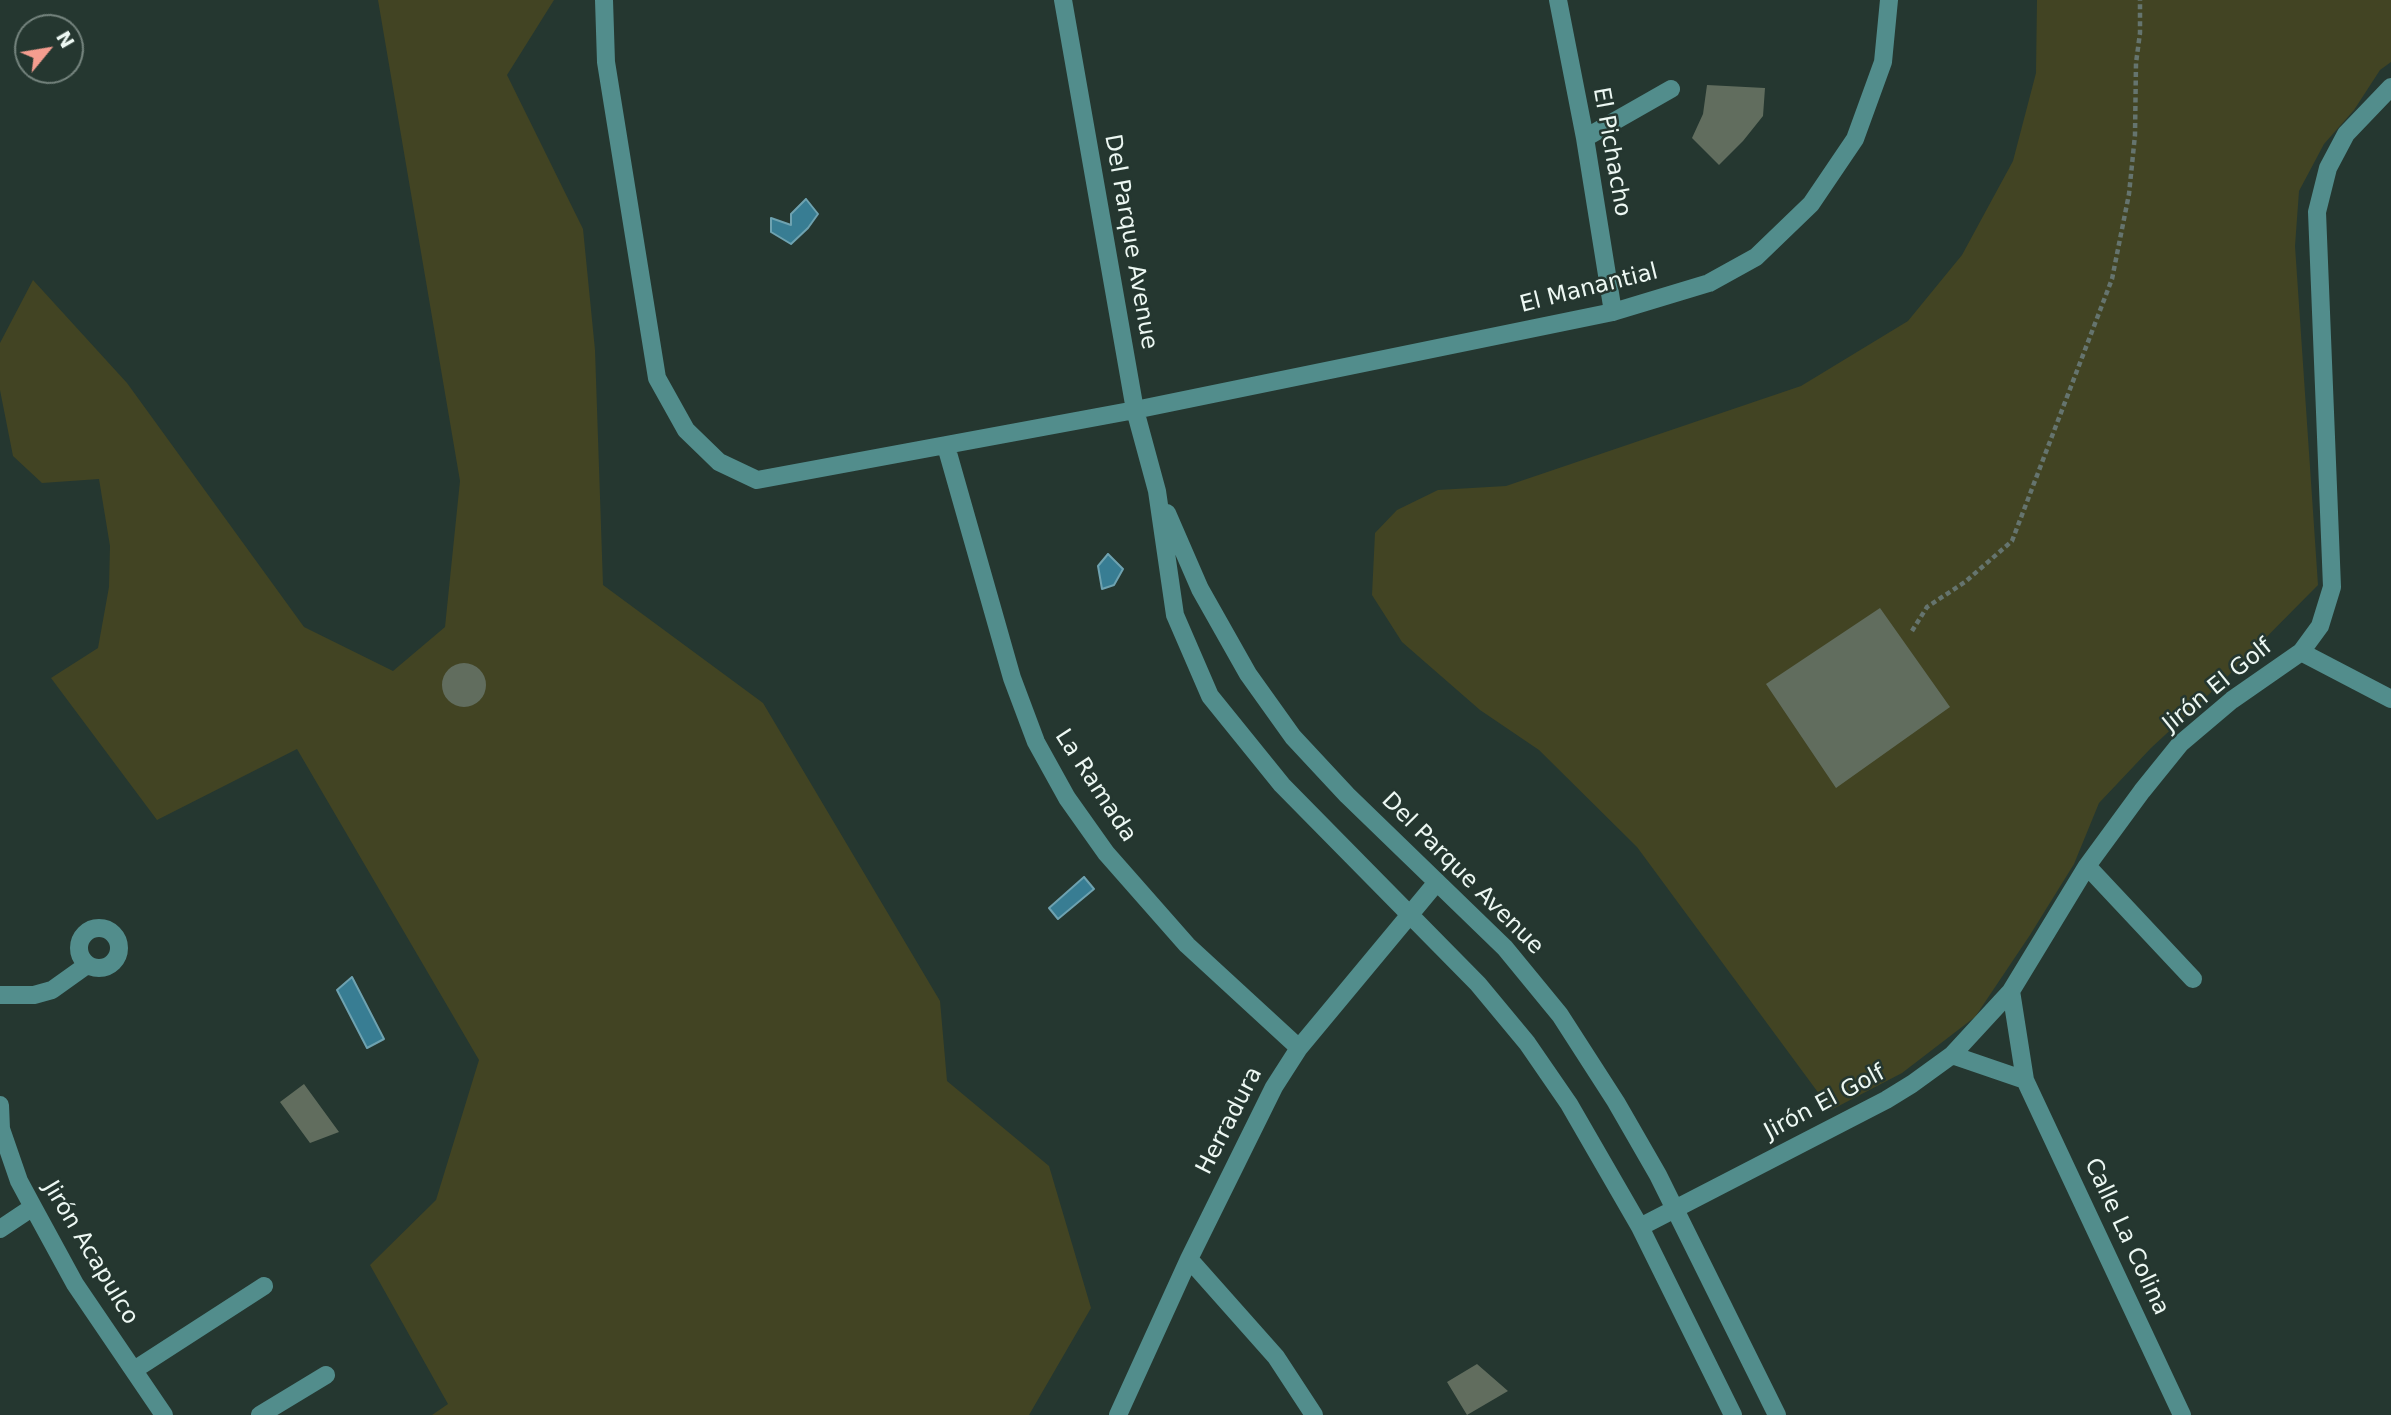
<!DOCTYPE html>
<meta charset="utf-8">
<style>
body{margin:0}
#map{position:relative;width:2391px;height:1415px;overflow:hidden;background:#253730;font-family:"DejaVu Sans",sans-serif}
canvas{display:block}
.north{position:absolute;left:14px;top:14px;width:70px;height:70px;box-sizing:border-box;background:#253730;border:2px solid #75847e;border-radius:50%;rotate:60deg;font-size:19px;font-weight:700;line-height:28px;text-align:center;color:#edf8f3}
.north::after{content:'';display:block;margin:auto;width:24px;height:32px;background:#f59d8f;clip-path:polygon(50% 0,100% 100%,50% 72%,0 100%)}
</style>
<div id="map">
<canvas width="2391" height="1415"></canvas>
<div class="north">N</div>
</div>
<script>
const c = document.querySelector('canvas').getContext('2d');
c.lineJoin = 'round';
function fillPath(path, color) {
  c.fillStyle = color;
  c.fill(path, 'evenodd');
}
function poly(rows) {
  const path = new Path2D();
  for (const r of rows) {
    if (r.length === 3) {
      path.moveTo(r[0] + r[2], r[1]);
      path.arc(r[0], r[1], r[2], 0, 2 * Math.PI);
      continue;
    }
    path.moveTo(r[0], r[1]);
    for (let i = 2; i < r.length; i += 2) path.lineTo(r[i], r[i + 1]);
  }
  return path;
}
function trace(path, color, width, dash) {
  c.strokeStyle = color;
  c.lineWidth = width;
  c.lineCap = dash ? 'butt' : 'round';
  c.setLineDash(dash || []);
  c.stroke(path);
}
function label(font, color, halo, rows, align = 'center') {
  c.font = font + ' "DejaVu Sans",sans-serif';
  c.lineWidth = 5;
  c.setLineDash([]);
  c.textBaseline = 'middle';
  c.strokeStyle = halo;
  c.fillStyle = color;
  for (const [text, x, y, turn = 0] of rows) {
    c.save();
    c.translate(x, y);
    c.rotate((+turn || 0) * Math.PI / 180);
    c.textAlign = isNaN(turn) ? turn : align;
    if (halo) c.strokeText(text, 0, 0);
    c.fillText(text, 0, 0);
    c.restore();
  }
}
fillPath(poly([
 [378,0,554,0,507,75,583,229,595,350,603,585,763,703,940,1001,947,1081,1049,1166,1091,1308,1029,1415,432,1415,448,1404,370,1265,436,1200,479,1060,297,749,157,820,51,678,98,648,109,587,110,546,99,479,42,483,13,456,0,390,0,343,33,280,127,383,304,627,393,671,445,627,460,481],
 [2037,0,2391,0,2391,62,2380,70,2354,110,2324,144,2299,191,2295,246,2318,585,2220,684,2151,748,2099,803,2074,864,2030,935,1975,1017,1902,1073,1831,1110,1637,847,1539,750,1480,710,1402,642,1372,595,1375,533,1397,510,1438,490,1506,486,1801,386,1908,321,1962,255,2013,161,2036,73]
]), '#424423');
const water = poly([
 [806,199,818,214,808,228,791,244,771,232,771,218,791,225,791,214,806,199],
 [1108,554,1123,569,1114,585,1102,589,1098,566,1108,554],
 [1084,877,1094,889,1058,919,1049,908,1084,877],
 [352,977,384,1039,367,1048,337,990,352,977]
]);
fillPath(water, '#387d93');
trace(water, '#6ea2b0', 2);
fillPath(poly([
 [1707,85,1765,88,1763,116,1743,141,1719,165,1692,138,1703,114],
 [1880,608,1950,707,1836,788,1766,684],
 [464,685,22],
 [304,1084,339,1132,310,1143,280,1102],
 [1477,1364,1508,1391,1467,1415,1447,1382]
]), '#616d5e');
trace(poly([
 [1912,631,1927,607,1965,582,2012,541,2112,279,2129,194,2135,135,2136,63,2140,33,2140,0]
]), '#65746e', 4.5, [5, 3.5]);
trace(poly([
 [604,0,606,62,657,378,686,430,719,462,757,480,1135,410,1613,312,1709,283,1756,257,1811,204,1855,139,1883,62,1889,0],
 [1063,0,1135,410,1157,491,1175,615,1210,696,1282,785,1478,984,1527,1043,1569,1104,1640,1227,1733,1415],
 [1558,0,1585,138,1613,312],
 [1585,138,1671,89],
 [946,446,1012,678,1036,742,1067,798,1106,853,1187,945,1299,1048],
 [1167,513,1200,589,1248,674,1293,737,1347,795,1505,948,1560,1015,1616,1102,1658,1175,1777,1415],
 [2301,652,2391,699],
 [2087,866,2193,979],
 [99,948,20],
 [0,995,34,995,52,990,87,965],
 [1952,1055,2025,1080,2011,991],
 [2025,1080,2182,1415],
 [0,1105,1,1129,19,1181,33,1207,75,1284,164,1415],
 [1640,1227,1886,1100,1912,1084,1952,1055,2011,991,2087,866,2142,791,2180,744,2232,700,2301,652,2320,626,2332,587,2317,212,2328,168,2346,134,2391,87],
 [0,1229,33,1207],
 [1189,1259,1276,1357,1314,1415],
 [134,1370,264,1286],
 [260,1415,326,1375],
 [1118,1415,1189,1259,1274,1087,1299,1048,1437,882]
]), '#528d8c', 18);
label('23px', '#edf8f3', '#253730', [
 ["El Pichacho",1611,152,80],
 ["Del Parque Avenue",1130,242,80],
 ["El Manantial",1589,289,-14],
 ["Jirón El Golf",2218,686,-39],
 ["La Ramada",1095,786,57],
 ["Del Parque Avenue",1462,874,45],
 ["Jirón El Golf",1825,1103,-28],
 ["Herradura",1230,1121,-63],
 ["Calle La Colina",2126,1237,65],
 ["Jirón Acapulco",90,1253,59]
]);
</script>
